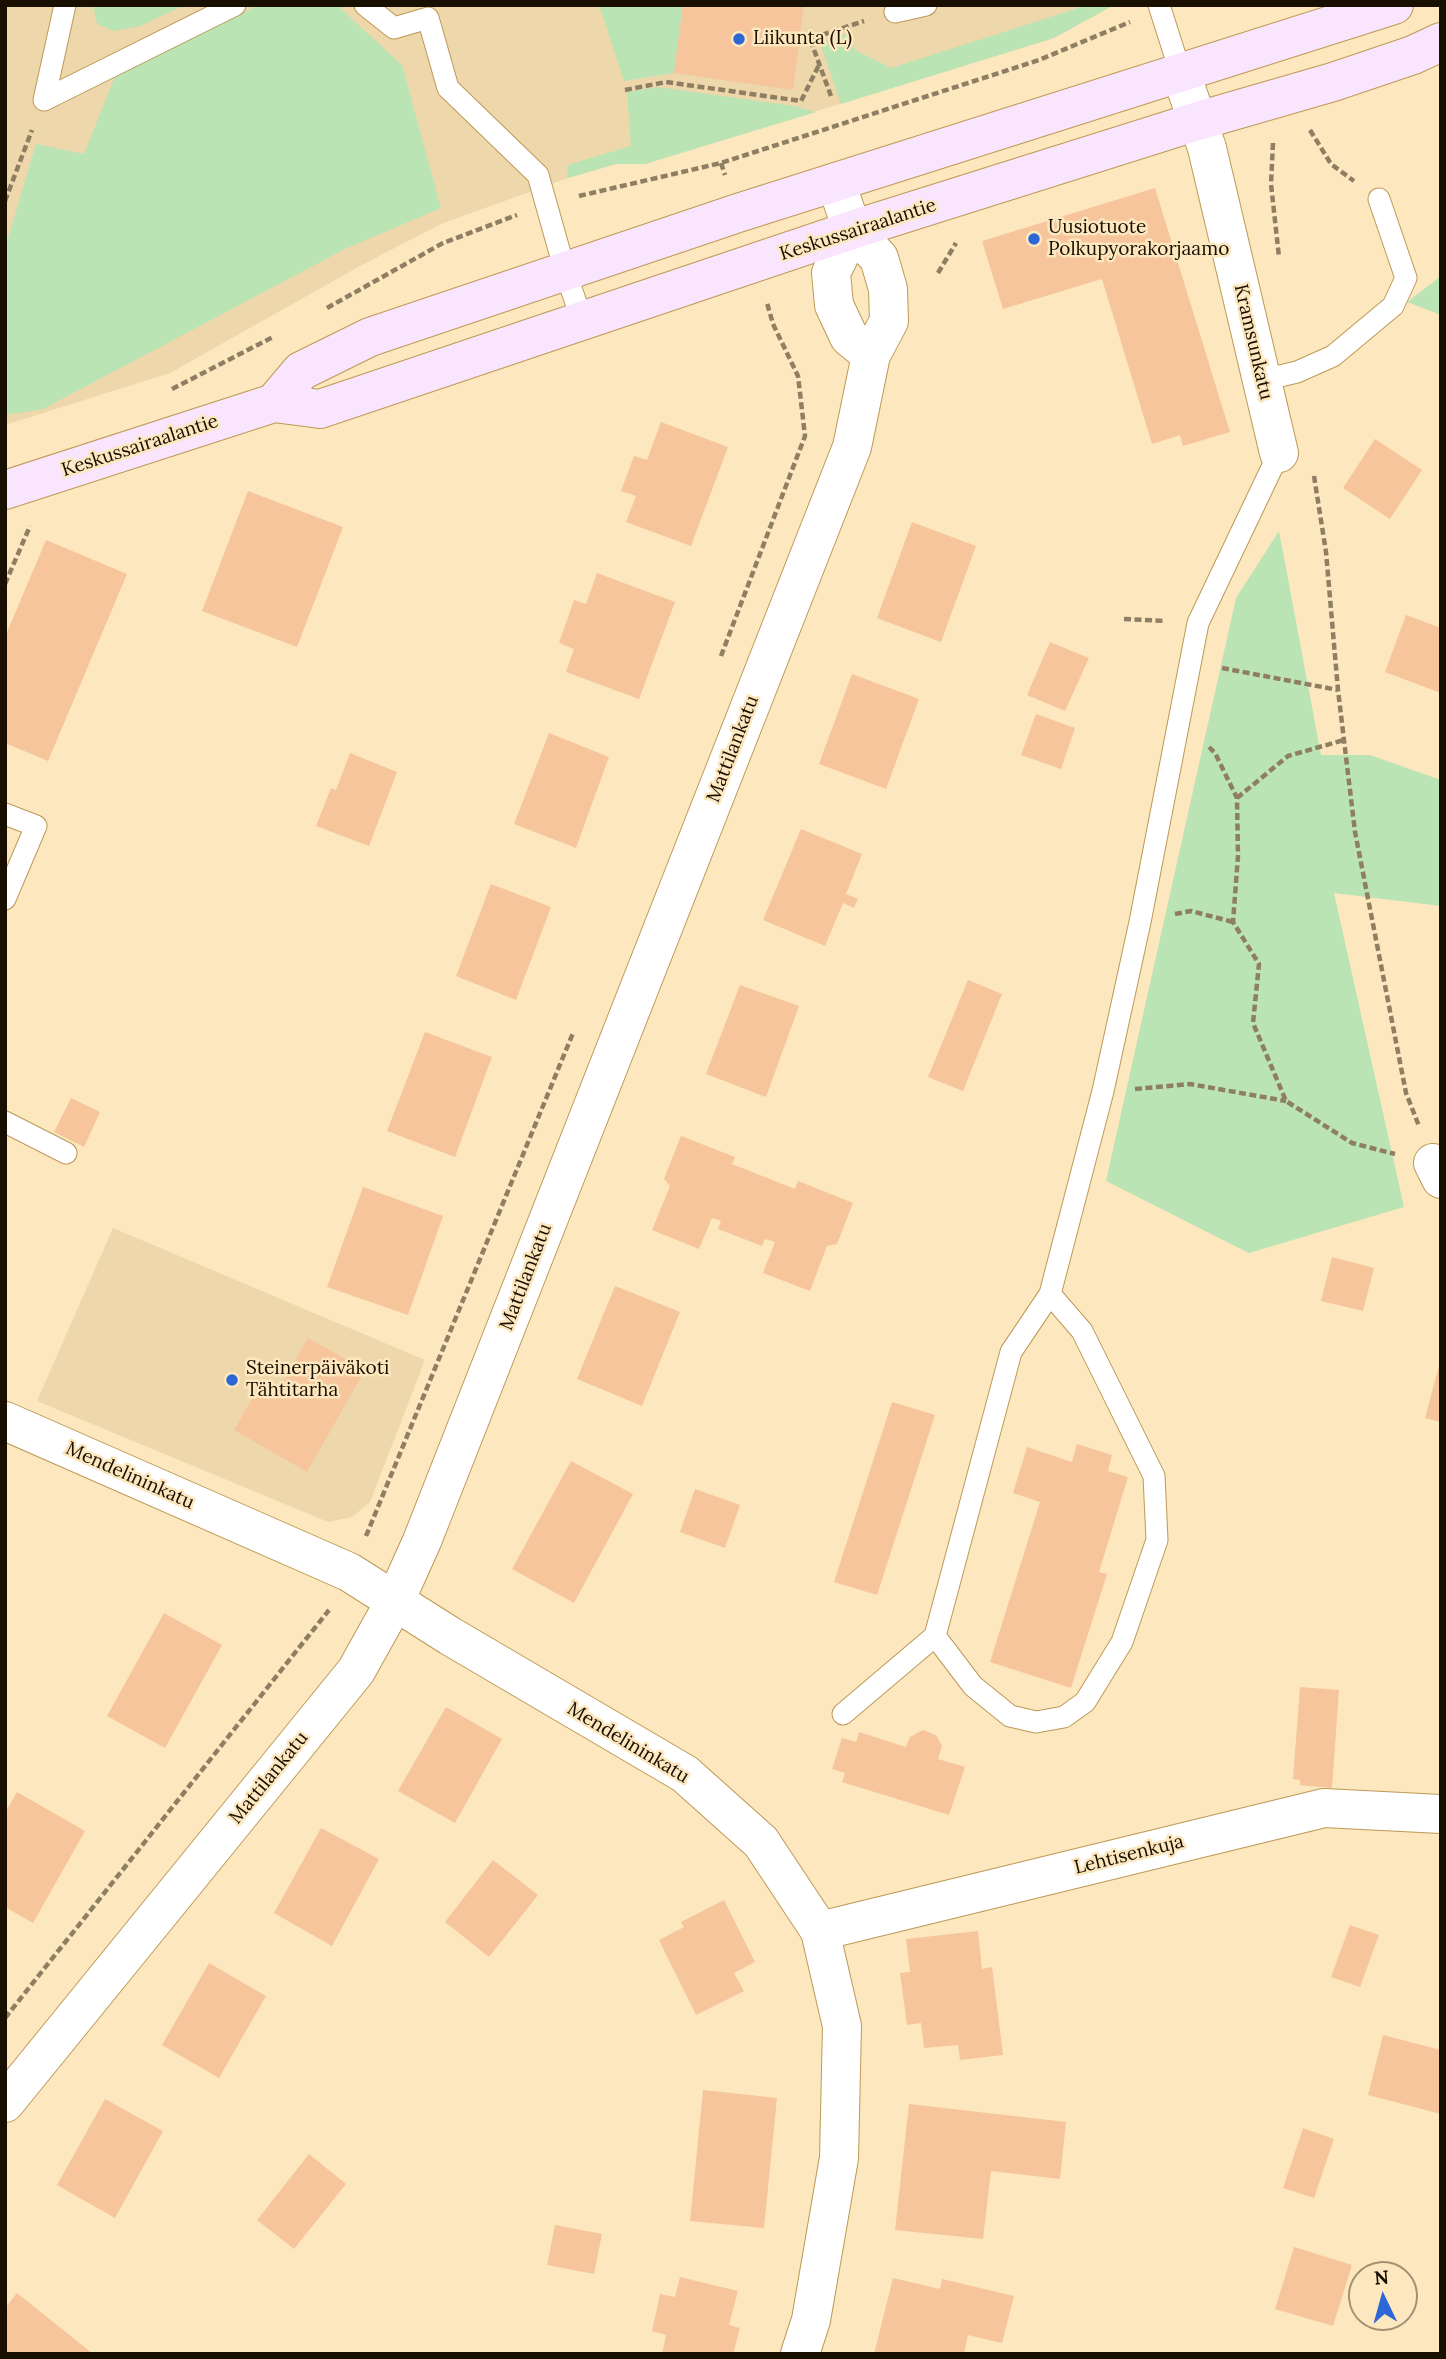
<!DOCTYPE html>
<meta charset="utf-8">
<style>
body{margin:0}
#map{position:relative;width:1446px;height:2359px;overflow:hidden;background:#fde7bf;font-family:Lora,serif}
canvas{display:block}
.frame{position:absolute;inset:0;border:7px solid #190f00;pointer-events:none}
.north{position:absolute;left:1348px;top:2261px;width:70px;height:70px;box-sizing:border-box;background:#fde7bf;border:2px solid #a29173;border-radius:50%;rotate:355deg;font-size:19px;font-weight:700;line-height:28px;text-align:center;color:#190f00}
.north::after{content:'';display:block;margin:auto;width:24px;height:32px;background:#2d67d5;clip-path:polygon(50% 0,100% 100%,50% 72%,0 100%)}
</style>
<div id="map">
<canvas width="1446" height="2359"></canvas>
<div class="frame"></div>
<div class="north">N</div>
</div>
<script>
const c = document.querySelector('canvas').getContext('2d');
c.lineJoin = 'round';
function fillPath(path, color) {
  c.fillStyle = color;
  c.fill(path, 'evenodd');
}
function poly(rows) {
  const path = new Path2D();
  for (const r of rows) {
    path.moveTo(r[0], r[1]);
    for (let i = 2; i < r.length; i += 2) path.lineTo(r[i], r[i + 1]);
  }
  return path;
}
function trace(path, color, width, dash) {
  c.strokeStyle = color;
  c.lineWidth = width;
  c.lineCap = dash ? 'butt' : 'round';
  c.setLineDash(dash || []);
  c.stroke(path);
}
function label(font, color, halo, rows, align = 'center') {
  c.font = font + ' Lora,serif';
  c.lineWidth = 5;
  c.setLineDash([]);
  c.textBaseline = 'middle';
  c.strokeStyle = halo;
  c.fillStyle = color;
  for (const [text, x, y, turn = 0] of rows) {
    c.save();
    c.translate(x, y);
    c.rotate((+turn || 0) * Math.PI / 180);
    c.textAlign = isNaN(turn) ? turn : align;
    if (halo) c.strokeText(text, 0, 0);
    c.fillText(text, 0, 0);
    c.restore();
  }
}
fillPath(poly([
 [5,5,1114,5,1054,38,645,164,616,164,568,178,441,224,360,266,170,373,5,425],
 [113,1228,425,1360,370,1502,352,1517,328,1522,37,1401]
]), '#efd7ac');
fillPath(poly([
 [93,5,185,5,140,26,114,31,97,24],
 [259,5,337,5,402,65,441,208,345,249,43,409,5,415,5,248,36,144,84,154,115,76],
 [599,5,683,5,674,73,624,81],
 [1088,5,1114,5,1054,38,841,104,820,43,849,33,855,50,891,68],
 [658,87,794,106,816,112,645,164,616,164,568,178,567,165,631,146,627,92],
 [1441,276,1441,315,1407,302],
 [1279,531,1321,755,1370,755,1441,780,1441,906,1334,893,1404,1207,1249,1253,1106,1181,1236,598]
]), '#bae4b3');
fillPath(poly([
 [683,5,804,5,793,90,674,73],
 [1155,188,1230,432,1183,446,1180,435,1152,444,1102,279,1003,309,982,241],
 [661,422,728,447,691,546,626,522,636,496,621,491,634,456,647,460],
 [1375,439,1422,470,1390,519,1343,488],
 [248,491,343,527,297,647,202,611],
 [912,522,976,546,941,642,877,618],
 [46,540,127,574,48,761,5,743,5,637],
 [597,573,675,602,639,699,566,672,574,649,559,643,574,600,586,604],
 [1406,615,1441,628,1441,693,1385,672],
 [1050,642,1089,658,1065,711,1027,695],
 [852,674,919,699,886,789,819,764],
 [1036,714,1075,728,1061,769,1021,755],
 [549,733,609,757,576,848,514,824],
 [350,753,397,772,369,846,316,826,331,788,336,790],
 [801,829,862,854,846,894,858,899,854,908,843,903,825,946,763,920],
 [491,884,551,907,516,1000,456,976],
 [968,980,1002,994,963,1091,928,1077],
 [740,985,799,1006,766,1097,706,1074],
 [425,1032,492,1057,455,1157,387,1131],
 [71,1098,100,1112,84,1147,54,1132],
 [681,1136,735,1157,732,1164,795,1189,798,1181,853,1203,837,1244,827,1246,810,1291,763,1273,775,1242,765,1239,762,1246,718,1229,721,1221,712,1218,699,1249,652,1230,670,1186,664,1179],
 [363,1187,443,1216,408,1315,327,1287],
 [1332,1257,1374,1268,1363,1311,1321,1301],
 [615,1286,680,1312,642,1406,577,1379],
 [308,1338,365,1370,307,1472,234,1430,263,1380,279,1389],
 [1440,1362,1441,1362,1441,1422,1425,1418],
 [892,1402,935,1415,877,1595,834,1582],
 [1077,1444,1112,1455,1108,1471,1128,1477,1099,1572,1107,1574,1071,1688,990,1662,1040,1502,1013,1493,1027,1447,1072,1462],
 [571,1461,633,1494,574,1603,512,1569],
 [695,1489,740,1505,725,1548,680,1532],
 [164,1613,222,1645,165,1748,107,1716],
 [1300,1687,1339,1690,1332,1788,1300,1785,1300,1780,1293,1779],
 [446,1707,502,1739,455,1823,398,1791],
 [923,1730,936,1735,942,1746,938,1759,965,1767,949,1815,842,1782,845,1773,832,1769,842,1738,856,1742,859,1732,906,1747,910,1737],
 [17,1792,85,1831,33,1923,5,1907,5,1813],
 [321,1828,379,1859,332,1946,274,1913],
 [493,1860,538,1895,489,1957,445,1922],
 [724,1900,755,1962,734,1973,744,1991,696,2015,659,1940,684,1927,681,1922],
 [1350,1925,1379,1935,1360,1987,1331,1977],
 [978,1931,982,1969,992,1967,1003,2055,960,2060,958,2045,924,2048,921,2023,907,2025,900,1973,910,1972,906,1939],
 [209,1963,266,1996,219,2078,162,2045],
 [1383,2035,1441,2050,1441,2114,1368,2095],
 [703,2090,777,2098,764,2228,690,2221],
 [105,2099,163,2131,115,2218,57,2185],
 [909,2104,1066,2122,1060,2179,991,2171,983,2239,895,2230],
 [1303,2128,1334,2139,1314,2198,1283,2188],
 [309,2154,346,2184,294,2249,257,2220],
 [555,2225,602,2234,594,2274,547,2265],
 [1294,2247,1352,2265,1333,2326,1275,2309],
 [680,2277,738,2291,729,2325,740,2328,733,2354,662,2354,666,2335,652,2331,660,2294,675,2297],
 [893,2278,940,2289,942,2279,1014,2296,1002,2343,968,2335,964,2354,874,2354],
 [17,2293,93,2354,5,2354,5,2308]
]), '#f6c59c');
const lane = poly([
 [365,5,394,28,428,18,448,88,538,175,565,271,582,320],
 [1159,5,1180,71],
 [895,12,926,5],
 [44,100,235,5],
 [44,100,65,5],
 [1263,380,1297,372,1333,356,1393,306,1406,278,1379,199],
 [5,814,36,826,5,899],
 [5,1122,66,1153],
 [1050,1294,1011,1352,935,1636,973,1686,1010,1716,1036,1722,1064,1717,1085,1702,1122,1642,1157,1540,1154,1476,1082,1331,1050,1294,1103,1091,1140,922,1198,623,1279,453],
 [843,1714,935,1636]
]);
const street = poly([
 [1180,71,1207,148,1279,453],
 [852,230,831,273,834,305,849,337,871,355],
 [1433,1163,1441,1179],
 [5,1421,349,1572,450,1636,685,1774,761,1842,820,1931,842,2026,839,2158,811,2320,800,2354],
 [820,1931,1324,1808,1441,1814],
 [5,2103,356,1671,395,1601,422,1541,852,447,871,355,889,321,888,289,879,258,852,230,836,182]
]);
const secondary = poly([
 [274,403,301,371,370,337,738,213,1394,5],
 [5,490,274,403,320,409,852,230,1198,121,1333,82,1413,55,1441,42]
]);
trace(lane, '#bd9956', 23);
trace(street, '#bd9956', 40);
trace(secondary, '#bd9956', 40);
trace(poly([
 [625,90,666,82,801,101,820,63],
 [831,96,810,39,864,21],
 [1310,130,1331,164,1354,181],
 [1273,143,1271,184,1279,257],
 [721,163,725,175],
 [579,196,721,163,1039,60,1130,22],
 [5,201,32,130],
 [938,273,956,243],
 [327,308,443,243,517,215],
 [172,389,273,337],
 [1314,476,1326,552,1338,690,1355,832,1406,1093,1419,1126],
 [5,584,30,526],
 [1124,619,1165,621],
 [721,656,805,436,798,376,773,324,767,303],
 [1222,668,1338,690],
 [1209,747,1215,753,1237,798,1238,856,1233,922,1259,964,1253,1023,1286,1101,1352,1143,1395,1154],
 [1237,798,1288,756,1344,740],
 [1175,914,1191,911,1233,922],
 [1135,1089,1190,1084,1286,1101],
 [366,1536,573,1033],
 [5,2018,329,1610]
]), '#8e7e62', 4.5, [7, 3.5]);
trace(lane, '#fff', 21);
trace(street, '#fff', 38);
trace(secondary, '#fae5fe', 38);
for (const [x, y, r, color] of [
 [739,39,7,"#2d67d5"],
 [1034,239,7,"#2d67d5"],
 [232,1380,7,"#2d67d5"]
]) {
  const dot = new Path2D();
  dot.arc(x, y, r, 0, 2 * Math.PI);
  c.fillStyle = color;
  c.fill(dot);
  trace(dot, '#fde7bf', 2.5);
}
label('19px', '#190f00', '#fde7bf', [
 ["Liikunta (L)",753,39],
 ["Uusiotuote",1048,228],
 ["Polkupyorakorjaamo",1048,250],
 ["Steinerpäiväkoti",246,1369],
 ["Tähtitarha",246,1391]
], 'left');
label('19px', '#190f00', '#fde7bf', [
 ["Keskussairaalantie",858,230,-18],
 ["Kramsunkatu",1253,342,77],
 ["Keskussairaalantie",140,446,-18],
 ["Mattilankatu",733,749,-69],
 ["Mattilankatu",526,1277,-69],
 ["Mendelininkatu",130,1476,24],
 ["Mendelininkatu",628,1743,31],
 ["Mattilankatu",269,1778,-51],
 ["Lehtisenkuja",1129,1855,-14]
]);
</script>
